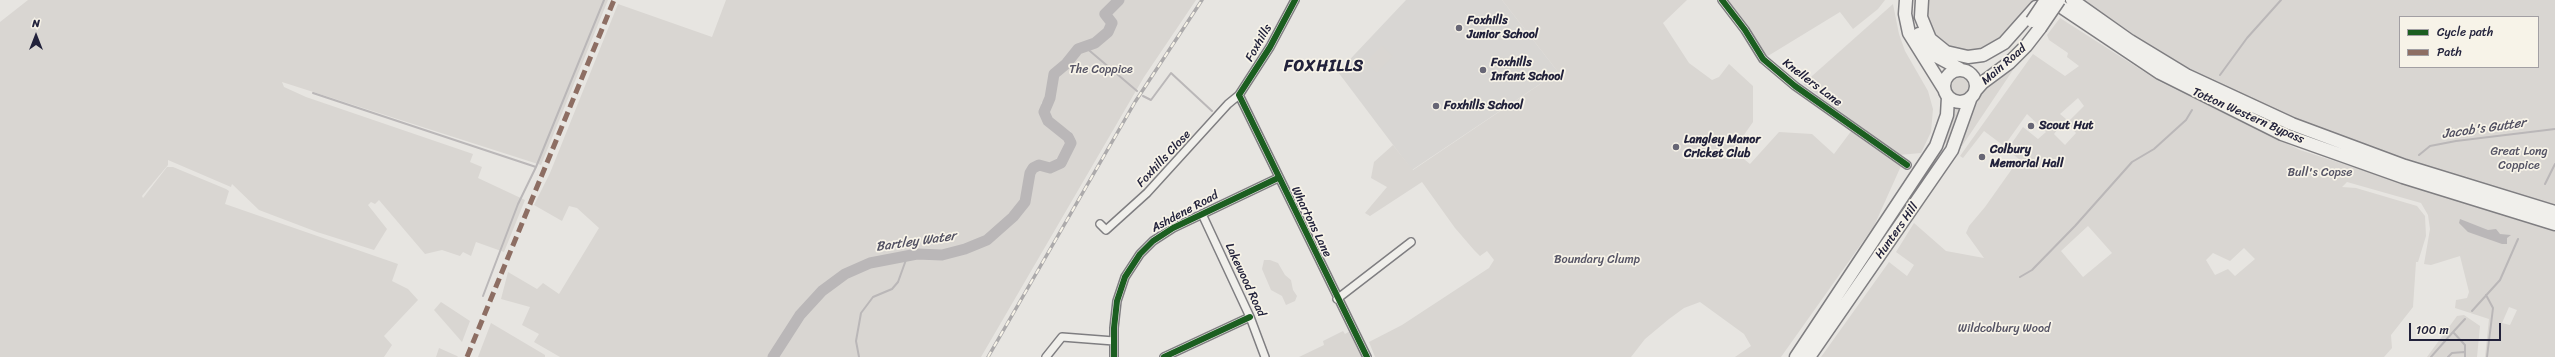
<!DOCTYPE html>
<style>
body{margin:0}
#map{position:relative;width:2555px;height:357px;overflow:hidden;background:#e7e5e1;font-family:Sriracha,sans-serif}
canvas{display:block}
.legend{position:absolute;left:2399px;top:16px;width:140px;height:52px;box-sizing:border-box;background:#f7f3e8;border:1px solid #a29fa3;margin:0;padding:5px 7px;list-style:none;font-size:12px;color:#22223b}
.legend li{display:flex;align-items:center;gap:8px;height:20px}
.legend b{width:20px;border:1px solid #a29fa3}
.north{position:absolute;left:16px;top:16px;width:40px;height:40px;-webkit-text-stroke:3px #f7f3e8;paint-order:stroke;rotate:0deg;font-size:11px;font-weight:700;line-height:16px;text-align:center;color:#22223b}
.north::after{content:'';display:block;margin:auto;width:14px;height:18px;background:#22223b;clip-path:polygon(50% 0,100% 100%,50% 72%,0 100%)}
.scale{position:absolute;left:2409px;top:323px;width:92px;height:18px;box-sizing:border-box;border:2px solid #22223b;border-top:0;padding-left:5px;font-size:12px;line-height:14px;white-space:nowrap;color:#22223b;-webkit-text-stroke:3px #f7f3e8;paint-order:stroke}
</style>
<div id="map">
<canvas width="2555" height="357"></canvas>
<ul class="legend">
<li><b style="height:5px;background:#1b5e20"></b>Cycle path</li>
<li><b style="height:5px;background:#8d6e63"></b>Path</li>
</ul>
<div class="north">N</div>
<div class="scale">100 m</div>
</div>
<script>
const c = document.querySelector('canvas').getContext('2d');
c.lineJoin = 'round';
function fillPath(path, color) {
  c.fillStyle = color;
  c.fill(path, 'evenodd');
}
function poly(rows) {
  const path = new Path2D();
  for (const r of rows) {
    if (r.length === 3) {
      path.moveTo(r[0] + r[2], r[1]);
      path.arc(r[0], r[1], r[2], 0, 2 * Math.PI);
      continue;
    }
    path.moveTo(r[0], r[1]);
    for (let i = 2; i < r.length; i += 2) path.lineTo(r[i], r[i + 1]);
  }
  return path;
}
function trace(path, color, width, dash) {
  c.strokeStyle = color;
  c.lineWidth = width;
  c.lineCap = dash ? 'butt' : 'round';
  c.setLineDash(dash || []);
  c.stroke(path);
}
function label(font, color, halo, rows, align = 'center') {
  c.font = font + ' Sriracha,sans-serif';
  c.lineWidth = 3.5;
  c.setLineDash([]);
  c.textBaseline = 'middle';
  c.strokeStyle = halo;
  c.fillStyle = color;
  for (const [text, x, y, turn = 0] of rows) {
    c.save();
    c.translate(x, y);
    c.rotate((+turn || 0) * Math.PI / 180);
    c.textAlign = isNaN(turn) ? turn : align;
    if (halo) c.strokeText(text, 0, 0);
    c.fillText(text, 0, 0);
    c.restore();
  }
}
fillPath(poly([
 [1406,0,1502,0,1558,72,1412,170,1338,72]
]), '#d8d6d3');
fillPath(poly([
 [28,0,608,0,541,165,282,82,284,87,306,97,473,154,470,162,482,167,478,178,525,200,504,252,476,242,471,256,463,252,460,256,442,250,425,254,379,200,375,204,371,202,368,205,387,229,374,250,317,232,259,210,232,184,231,187,168,160,168,165,142,196,143,198,167,167,173,167,226,189,229,191,225,204,398,264,392,281,408,289,418,300,384,336,392,345,384,357,0,357,0,22],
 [726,0,1196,0,1144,77,981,357,776,357,781,348,779,345,769,357,560,357,534,342,539,334,522,325,530,307,501,299,508,272,537,289,543,283,559,294,599,228,577,208,569,206,562,221,534,205,550,173,618,4,712,37],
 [1083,44,1085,47,1079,50,1065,69,1055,75,1052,100,1048,106,1050,118,1071,132,1074,147,1070,157,1066,163,1053,169,1036,169,1032,178,1027,207,1007,226,1006,224,1024,201,1030,168,1055,164,1069,146,1065,135,1048,124,1043,117,1041,103,1049,98,1051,75],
 [1502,0,1687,0,1663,23,1689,63,1712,80,1719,77,1729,64,1753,86,1753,122,1739,142,1739,155,1750,164,1779,132,1812,134,1834,154,1852,130,1901,166,1874,226,1781,357,1735,357,1751,346,1744,334,1700,302,1684,308,1669,319,1645,339,1631,357,1375,357,1369,342,1402,325,1489,268,1494,260,1487,251,1480,256,1474,250,1455,228,1422,182,1370,216,1365,213,1387,187,1371,178,1374,162,1393,145,1413,170,1558,72],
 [1722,0,1885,0,1878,9,1853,29,1840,12,1763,59],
 [1927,0,2034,0,2005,37,1978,52,1956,52,1935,38,1926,18],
 [2079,0,2555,0,2555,208,2437,170,2292,119,2233,93,2167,58,2103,18],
 [2400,17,2538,17,2538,67,2400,67],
 [1893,4,1899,34,1905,51,1928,91,1933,109,1931,132,1921,153,1899,155,1803,84],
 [2060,18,2160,82,2300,150,2555,232,2555,357,2485,357,2489,319,2455,308,2456,300,2467,298,2469,292,2460,256,2431,265,2424,264,2430,229,2428,215,2421,203,2347,182,2342,187,2356,188,2417,206,2425,216,2426,236,2418,262,2416,262,2413,307,2391,335,2392,348,2384,357,1821,357,1889,262,1907,276,1914,265,1896,252,1914,223,1946,251,1984,258,1966,233,1969,226,1985,207,2019,159,2007,150,2023,127,2038,139,2046,132,2027,114,2004,146,1984,131,1963,158,1960,156,2033,54,2065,76,2079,66,2067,57,2068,53,2049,40,2047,35],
 [2078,98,2084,106,2067,123,2076,133,2065,145,2054,134,2066,119,2060,114],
 [2088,226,2112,253,2083,277,2061,251],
 [2244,248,2255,259,2235,276,2228,269,2215,275,2206,260,2213,253,2230,261],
 [2509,307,2517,310,2510,325,2502,323],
 [1382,46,1393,56,1377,73,1366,62],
 [2011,67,2013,70,1962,146,1959,144,1983,89],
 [1960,84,11],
 [1953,105,1965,105,1951,140,1942,145,1952,122],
 [1950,147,1924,182,1924,174,1938,152],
 [1919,183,1923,190,1800,357],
 [1264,260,1270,260,1278,263,1285,275,1291,280,1293,290,1297,296,1295,301,1286,305,1282,296,1271,290,1262,269],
 [441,302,470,321,462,342,434,310],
 [2464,315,2480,326,2477,357,2427,357,2457,316],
 [491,323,545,355,545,357,478,357],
 [1352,330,1367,357,1299,357,1324,345,1323,341,1343,331,1345,334],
 [439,348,457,356,458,357,436,357]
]), '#d9d6d2');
fillPath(poly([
 [2460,219,2488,230,2496,229,2500,234,2511,235,2507,238,2507,244,2502,244,2468,232,2459,223]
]), '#bab7b8');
trace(poly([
 [1084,46,1137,91],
 [2220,75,2247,38,2281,0],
 [313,93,536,167],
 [1143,96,1151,100,1171,73,1212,111],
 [2419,155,2430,146,2456,141,2555,129],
 [2545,184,2555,164],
 [2020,277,2032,270,2075,226,2132,162,2154,149,2186,120,2192,110],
 [2486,295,2493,308,2487,357],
 [483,296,518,204,536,167,604,0],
 [2472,311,2500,280,2518,239],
 [859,357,856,341,861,313,873,297,892,289,898,282,907,257],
 [2431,357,2453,332],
 [2448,357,2452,353,2464,352],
 [2465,357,2465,345,2453,332,2465,319]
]), '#bab7b8', 2);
trace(poly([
 [773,357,800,315,822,291,845,274,870,263,917,254,942,255,965,249,987,240,1013,217,1025,202,1030,173,1033,168,1039,165,1050,168,1061,163,1071,143,1068,137,1048,121,1044,112,1050,98,1054,74,1066,64,1078,49,1095,43,1108,32,1112,23,1105,14,1119,0]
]), '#bab7b8', 11);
const street = poly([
 [1722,0,1745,30,1763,59,1795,86,1907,165],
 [1239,95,1367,357],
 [1239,95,1270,47,1295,0],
 [1202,214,1250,317,1265,357],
 [1100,224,1106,230,1147,193,1228,104,1239,95],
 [1337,299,1411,242],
 [1046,357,1062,337,1114,341],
 [1114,357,1114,328,1117,301,1125,277,1140,254,1153,241,1173,228,1278,178],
 [1164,357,1250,317]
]);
const primary = poly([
 [1906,0,1905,14,1909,33,1944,89],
 [1922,0,1921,17,1930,39,1946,52,1968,57,1983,55,2004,43,2036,7],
 [2051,0,2160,73,2282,134,2403,177,2555,224],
 [2072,0,2130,41,2186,75,2292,124,2405,166,2555,212],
 [1919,34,1934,55,1960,69],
 [1960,86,16],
 [1975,91,1982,83,2009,63,2026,46,2040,28],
 [1796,357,1936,146,1947,115,1948,97],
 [1809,357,1952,150,1971,97]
]);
trace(street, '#7f7e81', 10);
trace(primary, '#7f7e81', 15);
trace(street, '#f0efeb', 7);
trace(primary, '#f0efeb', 12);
const rail = poly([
 [988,357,1135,102,1202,0]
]);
trace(rail, '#acaaab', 3.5);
trace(rail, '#f7f3e8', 2, [6]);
const primaryBridge = poly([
 [2032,21,2046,0],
 [2040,28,2059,0]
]);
trace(primaryBridge, '#7f7e81', 15, []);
trace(primaryBridge, '#f0efeb', 12);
trace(poly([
 [467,357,614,0]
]), '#8d6e63', 5, [10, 5]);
trace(poly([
 [1295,0,1270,47,1239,95,1367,357],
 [1722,0,1745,30,1763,59,1795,86,1907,165],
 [1114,357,1114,328,1117,301,1125,277,1140,254,1153,241,1173,228,1278,178],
 [1164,357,1250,317]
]), '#1b5e20', 6);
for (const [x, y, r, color] of [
 [1459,28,4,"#676675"],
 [1483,70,4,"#676675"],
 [1436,106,4,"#676675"],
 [2031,126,4,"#676675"],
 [1676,147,4,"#676675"],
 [1982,157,4,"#676675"]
]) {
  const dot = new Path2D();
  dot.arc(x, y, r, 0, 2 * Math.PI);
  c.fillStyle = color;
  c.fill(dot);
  trace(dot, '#f7f3e8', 1.5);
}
label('bold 12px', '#22223b', '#f7f3e8', [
 ["Foxhills",1467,21],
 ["Junior School",1467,35],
 ["Foxhills",1491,63],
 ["Infant School",1491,77],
 ["Foxhills School",1444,106],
 ["Scout Hut",2039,126],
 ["Langley Manor",1684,140],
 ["Cricket Club",1684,154],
 ["Colbury",1990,150],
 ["Memorial Hall",1990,164]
], 'left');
label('12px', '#22223b', '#f7f3e8', [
 ["Foxhills",1259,43,-60],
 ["Main Road",2004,65,-41],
 ["Knellers Lane",1812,83,37],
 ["Totton Western Bypass",2248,116,24],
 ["Foxhills Close",1164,159,-47],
 ["Ashdene Road",1185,212,-28],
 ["Whartons Lane",1311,222,64],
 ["Hunters Hill",1897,231,-55],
 ["Lakewood Road",1245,280,65]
]);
label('12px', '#555465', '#f7f3e8', [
 ["The Coppice",1101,70],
 ["Great Long",2519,152],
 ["Coppice",2519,166],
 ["Bull's Copse",2320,173],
 ["Boundary Clump",1597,260],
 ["Wildcolbury Wood",2004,329]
]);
label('italic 13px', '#504f60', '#f7f3e8', [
 ["Jacob's Gutter",2484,129,-8],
 ["Bartley Water",916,242,-8]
]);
c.letterSpacing = '1px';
label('bold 16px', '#22223b', '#f7f3e8', [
 ["FOXHILLS",1324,67]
]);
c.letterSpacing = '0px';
</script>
